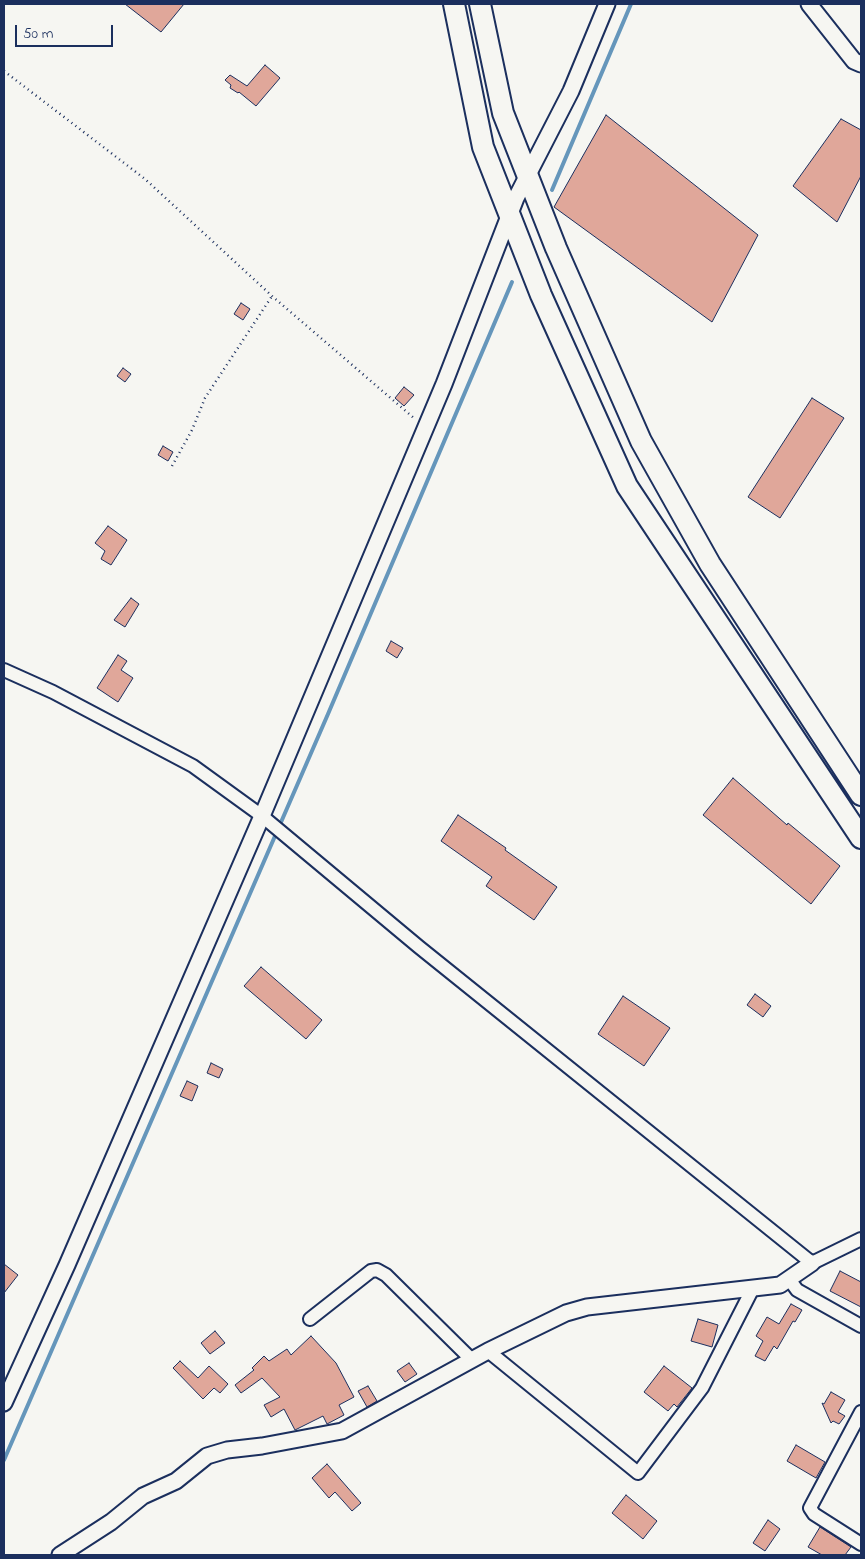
<!DOCTYPE html>
<style>
body{margin:0}
#map{position:relative;width:865px;height:1559px;overflow:hidden;background:#f6f6f2;font-family:"Indie Flower",sans-serif}
canvas{display:block}
.frame{position:absolute;inset:0;border:5px solid #1b2f5e;pointer-events:none}
.scale{position:absolute;left:15px;top:25px;width:98px;height:22px;box-sizing:border-box;border:2px solid #1b2f5e;border-top:0;padding-left:6px;font-size:15px;line-height:18px;white-space:nowrap;color:#1b2f5e;-webkit-text-stroke:4px #f6f6f2;paint-order:stroke}
</style>
<div id="map">
<canvas width="865" height="1559"></canvas>
<div class="frame"></div>
<div class="scale">50 m</div>
</div>
<script>
const c = document.querySelector('canvas').getContext('2d');
c.lineJoin = 'round';
function poly(rows) {
  const path = new Path2D();
  for (const r of rows) {
    path.moveTo(r[0], r[1]);
    for (let i = 2; i < r.length; i += 2) path.lineTo(r[i], r[i + 1]);
  }
  return path;
}
function trace(path, color, width, dash) {
  c.strokeStyle = color;
  c.lineWidth = width;
  c.lineCap = dash ? 'butt' : 'round';
  c.setLineDash(dash || []);
  c.stroke(path);
}
function fillPath(path, color) {
  c.fillStyle = color;
  c.fill(path, 'evenodd');
}
trace(poly([
 [552,190,631,4],
 [4,1460,328,714,512,282]
]), '#6596bb', 4);
const building = poly([
 [125,4,184,4,161,32,125,4],
 [265,65,280,78,256,106,239,92,238,93,230,88,231,85,225,80,230,75,247,86,265,65],
 [606,115,758,235,712,322,554,207,606,115],
 [841,119,861,130,861,176,837,222,793,186,841,119],
 [241,303,250,309,243,320,234,314,241,303],
 [123,368,131,374,125,382,117,376,123,368],
 [404,387,414,395,404,406,395,398,404,387],
 [812,398,844,418,780,518,748,497,812,398],
 [163,446,173,452,168,461,158,455,163,446],
 [108,526,127,540,111,565,101,559,105,551,95,543,108,526],
 [131,598,139,604,125,627,114,620,131,598],
 [391,641,403,648,397,658,386,651,391,641],
 [118,655,127,661,121,670,133,678,118,702,97,688,118,655],
 [733,778,787,825,788,823,840,866,811,904,703,815,733,778],
 [458,815,506,848,505,850,557,887,534,920,486,886,492,877,441,841,458,815],
 [261,967,322,1020,306,1039,244,986,261,967],
 [755,994,771,1006,763,1017,747,1005,755,994],
 [623,996,670,1028,644,1066,598,1034,623,996],
 [211,1063,223,1069,219,1078,207,1073,211,1063],
 [187,1081,198,1086,192,1101,180,1096,187,1081],
 [4,1264,18,1275,4,1293,4,1264],
 [840,1271,861,1282,861,1307,830,1291,840,1271],
 [791,1304,802,1310,795,1322,793,1321,777,1349,774,1346,765,1361,755,1356,763,1341,756,1336,767,1317,779,1324,791,1304],
 [698,1319,718,1325,712,1347,691,1341,698,1319],
 [215,1331,225,1343,210,1354,201,1343,215,1331],
 [311,1336,336,1363,354,1397,339,1405,344,1415,327,1424,323,1416,295,1430,284,1409,271,1417,264,1405,280,1397,262,1378,241,1393,235,1385,254,1370,252,1368,264,1356,269,1361,287,1349,291,1355,311,1336],
 [180,1361,198,1378,209,1366,228,1384,220,1393,214,1388,203,1399,173,1368,180,1361],
 [409,1363,417,1374,405,1382,397,1371,409,1363],
 [664,1366,692,1388,677,1407,674,1404,668,1411,644,1392,664,1366],
 [368,1386,377,1401,367,1407,358,1391,368,1386],
 [831,1392,845,1400,838,1412,845,1416,839,1424,833,1421,831,1423,822,1403,824,1404,831,1392],
 [796,1445,825,1462,816,1478,787,1461,796,1445],
 [327,1464,361,1503,352,1511,335,1492,329,1498,312,1478,327,1464],
 [626,1495,657,1521,643,1539,612,1513,626,1495],
 [768,1520,780,1529,765,1551,753,1543,768,1520],
 [820,1527,851,1547,845,1555,822,1555,808,1547,820,1527]
]);
fillPath(building, '#e0a79a');
trace(building, '#1b2f5e', 1);
const minor = poly([
 [4,670,53,692,193,766,262,816,419,947,812,1263,861,1239],
 [789,1279,797,1290,861,1326],
 [310,1319,371,1271,377,1270,386,1275,472,1360],
 [488,1351,638,1473,702,1388,753,1288],
 [861,1412,810,1508,814,1514,861,1544]
]);
const tertiary = poly([
 [809,4,854,61,861,64],
 [4,1403,67,1265,262,816,444,384,516,198,571,91,607,4],
 [60,1555,111,1522,143,1496,176,1481,207,1456,227,1450,262,1446,342,1431,488,1351,566,1313,587,1307,780,1285,812,1263]
]);
const primary = poly([
 [454,4,483,147,541,295,627,486,861,838],
 [480,4,503,113,556,248,641,441,710,564,861,795]
]);
trace(minor, '#1b2f5e', 16);
trace(tertiary, '#1b2f5e', 19);
trace(primary, '#1b2f5e', 24);
trace(poly([
 [4,71,145,179,272,296,415,419],
 [172,466,192,430,205,398,272,296]
]), '#1b2f5e', 2.5, [1, 4]);
trace(minor, '#f6f6f2', 12);
trace(tertiary, '#f6f6f2', 15);
trace(primary, '#f6f6f2', 20);
</script>
